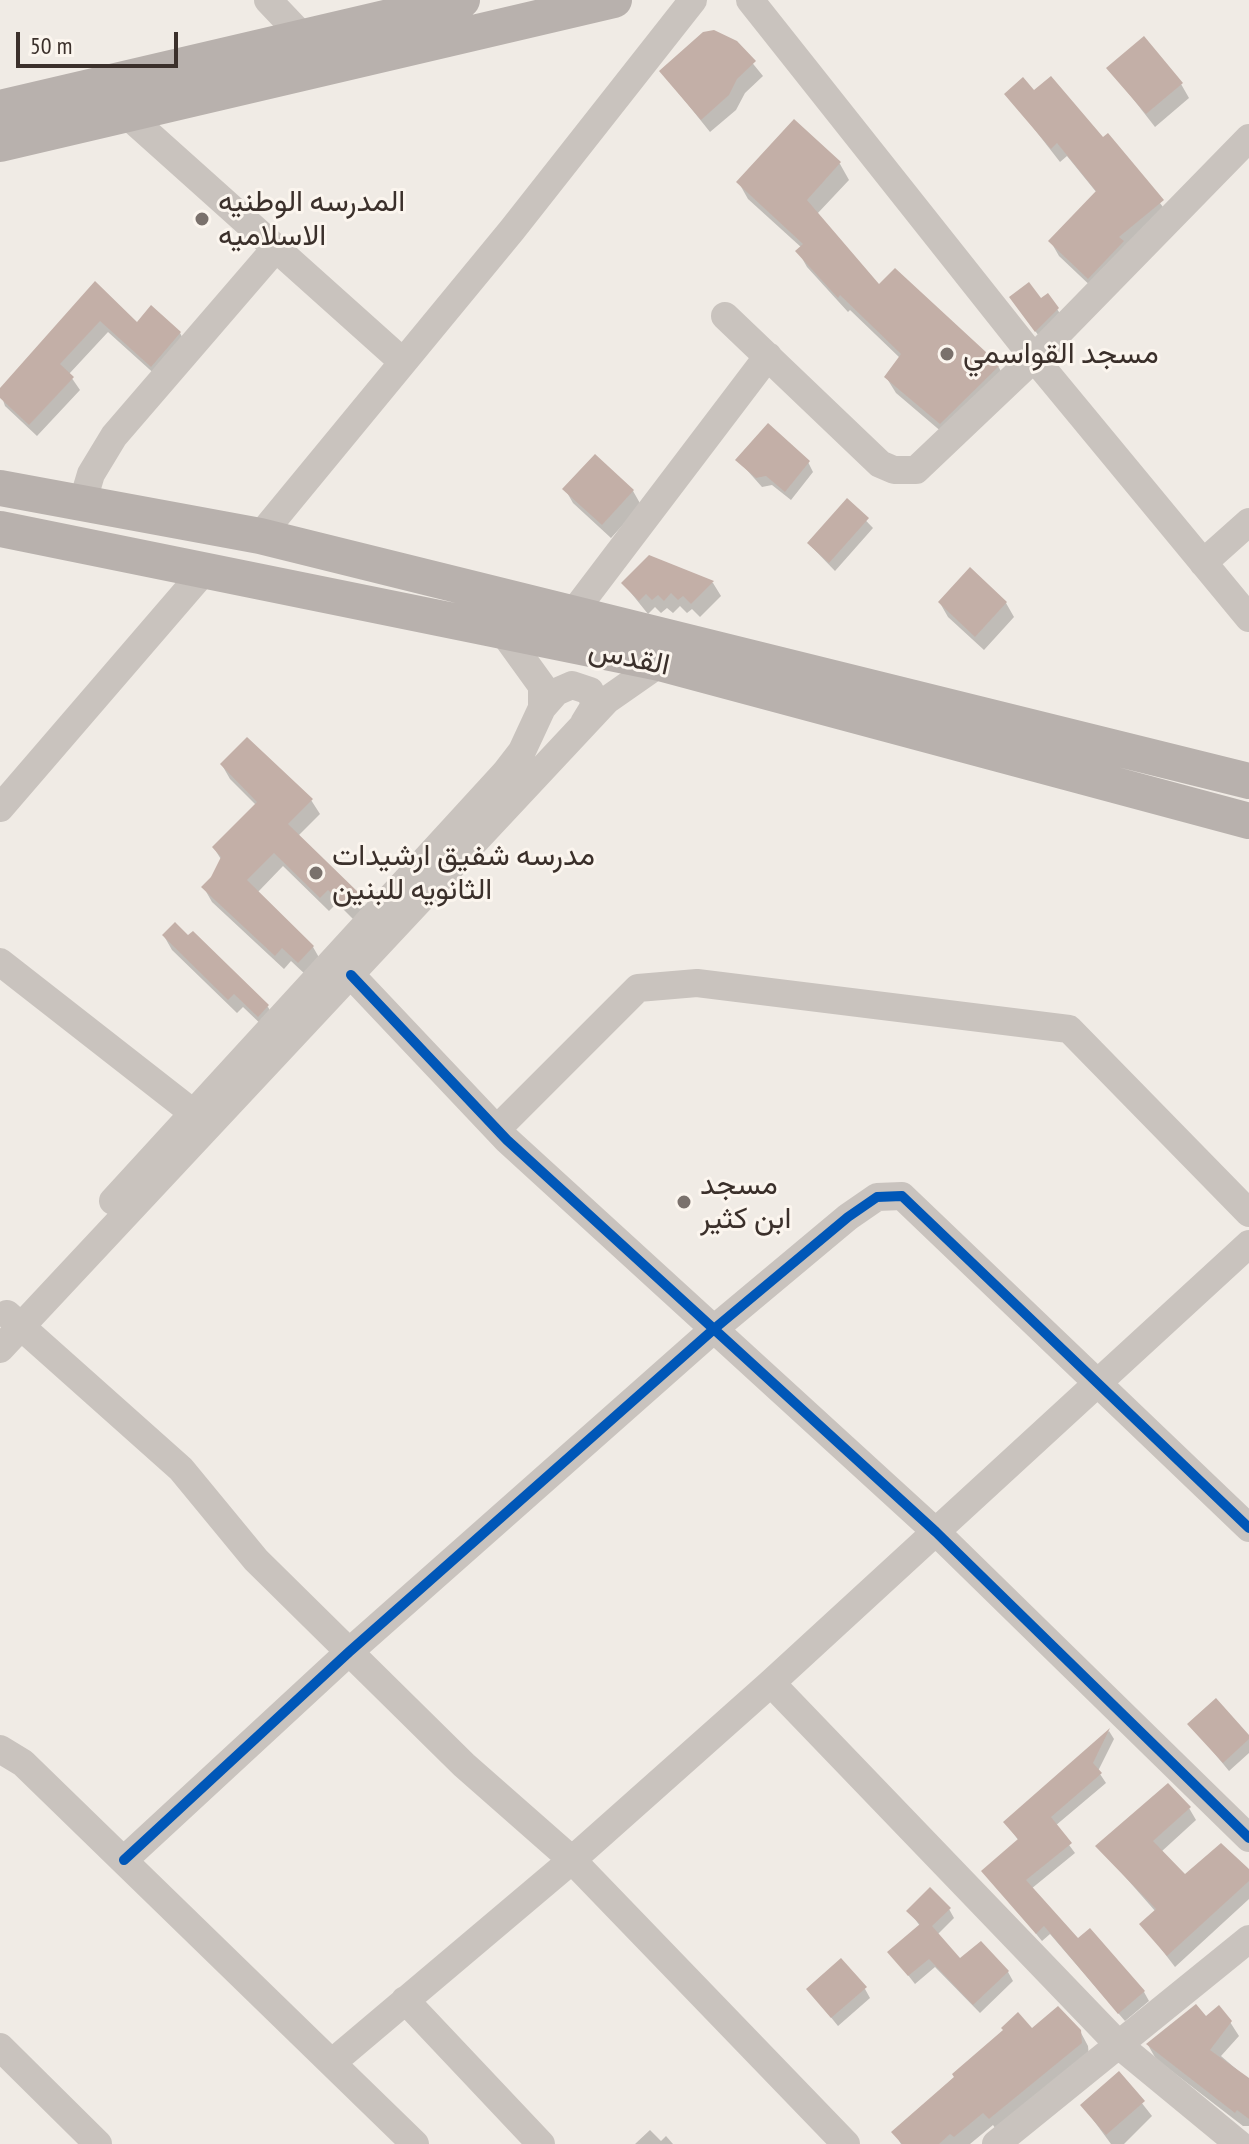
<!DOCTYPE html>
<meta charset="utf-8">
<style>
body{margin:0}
#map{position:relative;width:1249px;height:2144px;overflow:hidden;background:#f0ebe5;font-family:"PT Sans Narrow",sans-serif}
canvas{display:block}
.scale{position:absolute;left:16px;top:32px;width:162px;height:36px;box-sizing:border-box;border:4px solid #3b302b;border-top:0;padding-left:10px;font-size:24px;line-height:28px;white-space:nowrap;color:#3b302b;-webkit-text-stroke:6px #fbf5ee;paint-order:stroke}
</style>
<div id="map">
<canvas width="1249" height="2144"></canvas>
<div class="scale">50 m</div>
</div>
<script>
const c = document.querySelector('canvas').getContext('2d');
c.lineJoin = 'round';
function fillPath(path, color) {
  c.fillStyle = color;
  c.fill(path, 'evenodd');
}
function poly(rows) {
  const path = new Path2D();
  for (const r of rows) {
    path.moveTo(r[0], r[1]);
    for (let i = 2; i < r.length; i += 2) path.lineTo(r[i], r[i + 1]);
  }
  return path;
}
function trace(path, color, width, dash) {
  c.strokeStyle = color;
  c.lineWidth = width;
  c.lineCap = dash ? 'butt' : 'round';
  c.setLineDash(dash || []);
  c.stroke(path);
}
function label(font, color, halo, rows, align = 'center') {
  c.font = font + ' "PT Sans Narrow",Vazirmatn,sans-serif';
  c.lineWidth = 6;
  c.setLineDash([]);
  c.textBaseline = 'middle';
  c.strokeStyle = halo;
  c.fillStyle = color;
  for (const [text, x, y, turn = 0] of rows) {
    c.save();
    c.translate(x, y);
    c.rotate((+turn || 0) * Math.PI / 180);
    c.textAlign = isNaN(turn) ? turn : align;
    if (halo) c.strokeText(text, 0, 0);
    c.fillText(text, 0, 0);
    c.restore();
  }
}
fillPath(poly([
 [736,43,763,76,745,93,736,110,710,132,661,71],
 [1109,68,1181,84,1189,98,1155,127],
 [1034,93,1103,140,1108,136,1170,216,1097,292,1059,256,1051,242,1097,193,1067,156,1060,162,1007,94],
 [794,122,840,164,849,180,817,214,879,287,998,366,1007,382,950,439,896,393,886,377,900,358,850,310,848,312,807,267,798,251,802,248,748,199,739,183],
 [95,283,137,324,180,333,187,346,159,378,108,332,69,374,80,390,37,436,5,406,0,391],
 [1041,300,1057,309,1063,318,1042,340,1017,307],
 [738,460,808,462,813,472,791,500,772,485,762,487],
 [565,489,633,491,641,505,611,538,573,503],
 [847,501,873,528,835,571,809,544],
 [650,558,713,583,721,596,700,617,692,609,687,613,680,606,673,613,667,608,661,613,655,607,648,614,623,583],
 [940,603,1006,603,1014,617,984,650,948,617],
 [222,765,311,800,320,814,298,836,358,895,366,909,355,921,337,903,329,911,283,866,257,893,313,947,321,961,307,976,291,961,284,969,212,902,204,888,222,861,214,848,257,806,230,779],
 [193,934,268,1007,276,1021,267,1030,243,1007,237,1013,172,950,164,936,188,938],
 [1190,1724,1249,1738,1249,1753,1229,1771],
 [1109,1731,1114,1739,1098,1771,1106,1783,1055,1826,1075,1853,1031,1889,1078,1941,1090,1931,1144,1992,1149,2001,1125,2021,1050,1934,1042,1941,984,1871,1019,1841,1005,1822],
 [1189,1808,1196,1820,1161,1852,1185,1877,1249,1878,1249,1899,1175,1967,1142,1924,1156,1912,1098,1846],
 [949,1909,954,1918,937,1935,959,1961,1008,1972,1013,1981,980,2013,935,1967,915,1984,890,1952,920,1926,909,1911],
 [808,1989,865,1989,870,1998,838,2026],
 [1206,2019,1230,2022,1239,2036,1221,2056,1249,2080,1249,2126,1243,2126,1156,2059,1148,2045],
 [1005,2031,1080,2031,1088,2046,1089,2057,998,2132,993,2125,970,2144,901,2144,894,2132],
 [1119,2074,1152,2116,1124,2144,1111,2144,1083,2106],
 [650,2130,661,2141,666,2136,673,2144,635,2144]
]), '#0003');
fillPath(poly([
 [714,30,737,41,756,61,737,79,729,95,701,120,659,71,703,32],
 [1144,36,1183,83,1146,114,1106,68],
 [1051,76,1103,137,1108,133,1164,200,1119,237,1124,241,1088,279,1048,241,1096,191,1057,143,1051,149,1004,94,1023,77,1034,90],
 [794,119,841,162,807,200,879,284,895,268,1000,365,940,424,884,377,901,354,840,295,838,298,795,251,803,244,736,182],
 [95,281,137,322,151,305,181,332,151,367,100,321,60,364,74,377,29,425,0,398,0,388],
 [1029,282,1041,298,1048,293,1059,308,1035,332,1009,297],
 [768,423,810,461,785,492,766,476,756,478,735,460],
 [595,454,634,490,602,525,562,489],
 [847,498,869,518,829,563,807,543],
 [649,555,714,581,691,604,683,596,678,600,671,593,664,601,658,595,652,600,646,594,639,601,621,583],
 [970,567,1007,602,975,637,938,602],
 [247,737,313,799,288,824,360,894,346,908,328,890,320,898,274,853,247,880,314,946,298,963,282,948,275,956,201,887,211,877,221,857,212,847,257,802,220,764],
 [175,922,188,935,193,931,269,1005,258,1017,234,994,228,1000,162,935],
 [1216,1698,1249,1735,1249,1739,1223,1763,1187,1724],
 [1110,1728,1093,1763,1102,1773,1051,1817,1072,1843,1026,1880,1078,1938,1090,1928,1145,1991,1118,2014,1044,1926,1036,1934,981,1871,1018,1839,1003,1822],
 [1168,1783,1191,1807,1153,1841,1185,1874,1221,1843,1249,1869,1249,1881,1167,1956,1139,1924,1156,1909,1095,1846],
 [930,1887,951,1908,932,1926,960,1958,981,1941,1009,1971,973,2005,929,1959,908,1976,887,1952,920,1924,906,1911],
 [841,1958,867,1987,831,2018,806,1989],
 [1196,2004,1206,2016,1219,2005,1232,2021,1210,2050,1249,2078,1249,2119,1237,2110,1235,2113,1146,2044],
 [1058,2006,1081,2030,1082,2043,989,2119,983,2113,954,2137,950,2134,939,2144,902,2144,891,2132,954,2077,952,2074,1003,2030,1001,2028,1018,2012,1032,2028],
 [1119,2071,1145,2101,1106,2135,1080,2105]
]), '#c3afa7');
trace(poly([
 [268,0,304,38],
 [750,0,1034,358,1249,618],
 [125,113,403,362],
 [725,316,880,464,894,470,916,470,1034,358,1249,138],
 [82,504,91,474,114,436,276,248],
 [260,536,512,230,693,0],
 [1203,563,1249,522],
 [573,613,768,356],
 [503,632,542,686,542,708],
 [0,808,205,570],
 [0,962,206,1123],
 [351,975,507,1140,936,1532,1249,1838],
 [497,1129,638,988,697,983,1069,1029,1249,1213],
 [113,1201,505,773,522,751,542,708,556,692,572,685,590,691,595,705,584,723],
 [7,1314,181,1469,256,1560,464,1765,572,1860,846,2144],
 [0,1349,607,700,660,663],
 [771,1683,1120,2046,1239,2144],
 [0,1749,23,1763,415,2144],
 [124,1860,349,1652,714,1329,848,1217,877,1197,902,1196,1249,1528],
 [405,2000,541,2144],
 [0,2047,98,2144],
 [334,2061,572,1860,771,1683,1249,1244],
 [996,2144,1249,1939]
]), '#c9c3be', 28);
trace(poly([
 [0,108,462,0],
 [0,144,614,0],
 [0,488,260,536,1249,781],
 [0,529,660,663,1249,821]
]), '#b8b1ad', 36);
trace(poly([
 [351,975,507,1140,936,1532,1249,1838],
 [124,1860,349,1652,714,1329,848,1217,877,1197,902,1196,1249,1528]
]), '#0057b8', 10);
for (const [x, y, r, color] of [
 [202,219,8,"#7a716c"],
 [947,354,8,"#7a716c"],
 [316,873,8,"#7a716c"],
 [684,1202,8,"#7a716c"]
]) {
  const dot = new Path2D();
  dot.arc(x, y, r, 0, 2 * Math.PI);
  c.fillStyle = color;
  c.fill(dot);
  trace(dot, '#fbf5ee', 3);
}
label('30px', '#3b302b', '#fbf5ee', [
 ["المدرسه الوطنيه",218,202],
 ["الاسلاميه",218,236],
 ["مسجد القواسمي",963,354],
 ["مدرسه شفيق ارشيدات",332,856],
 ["الثانويه للبنين",332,890],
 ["مسجد",700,1185],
 ["ابن كثير",700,1219]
], 'left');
label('30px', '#3b302b', '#fbf5ee', [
 ["القدس",629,658,12]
]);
</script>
